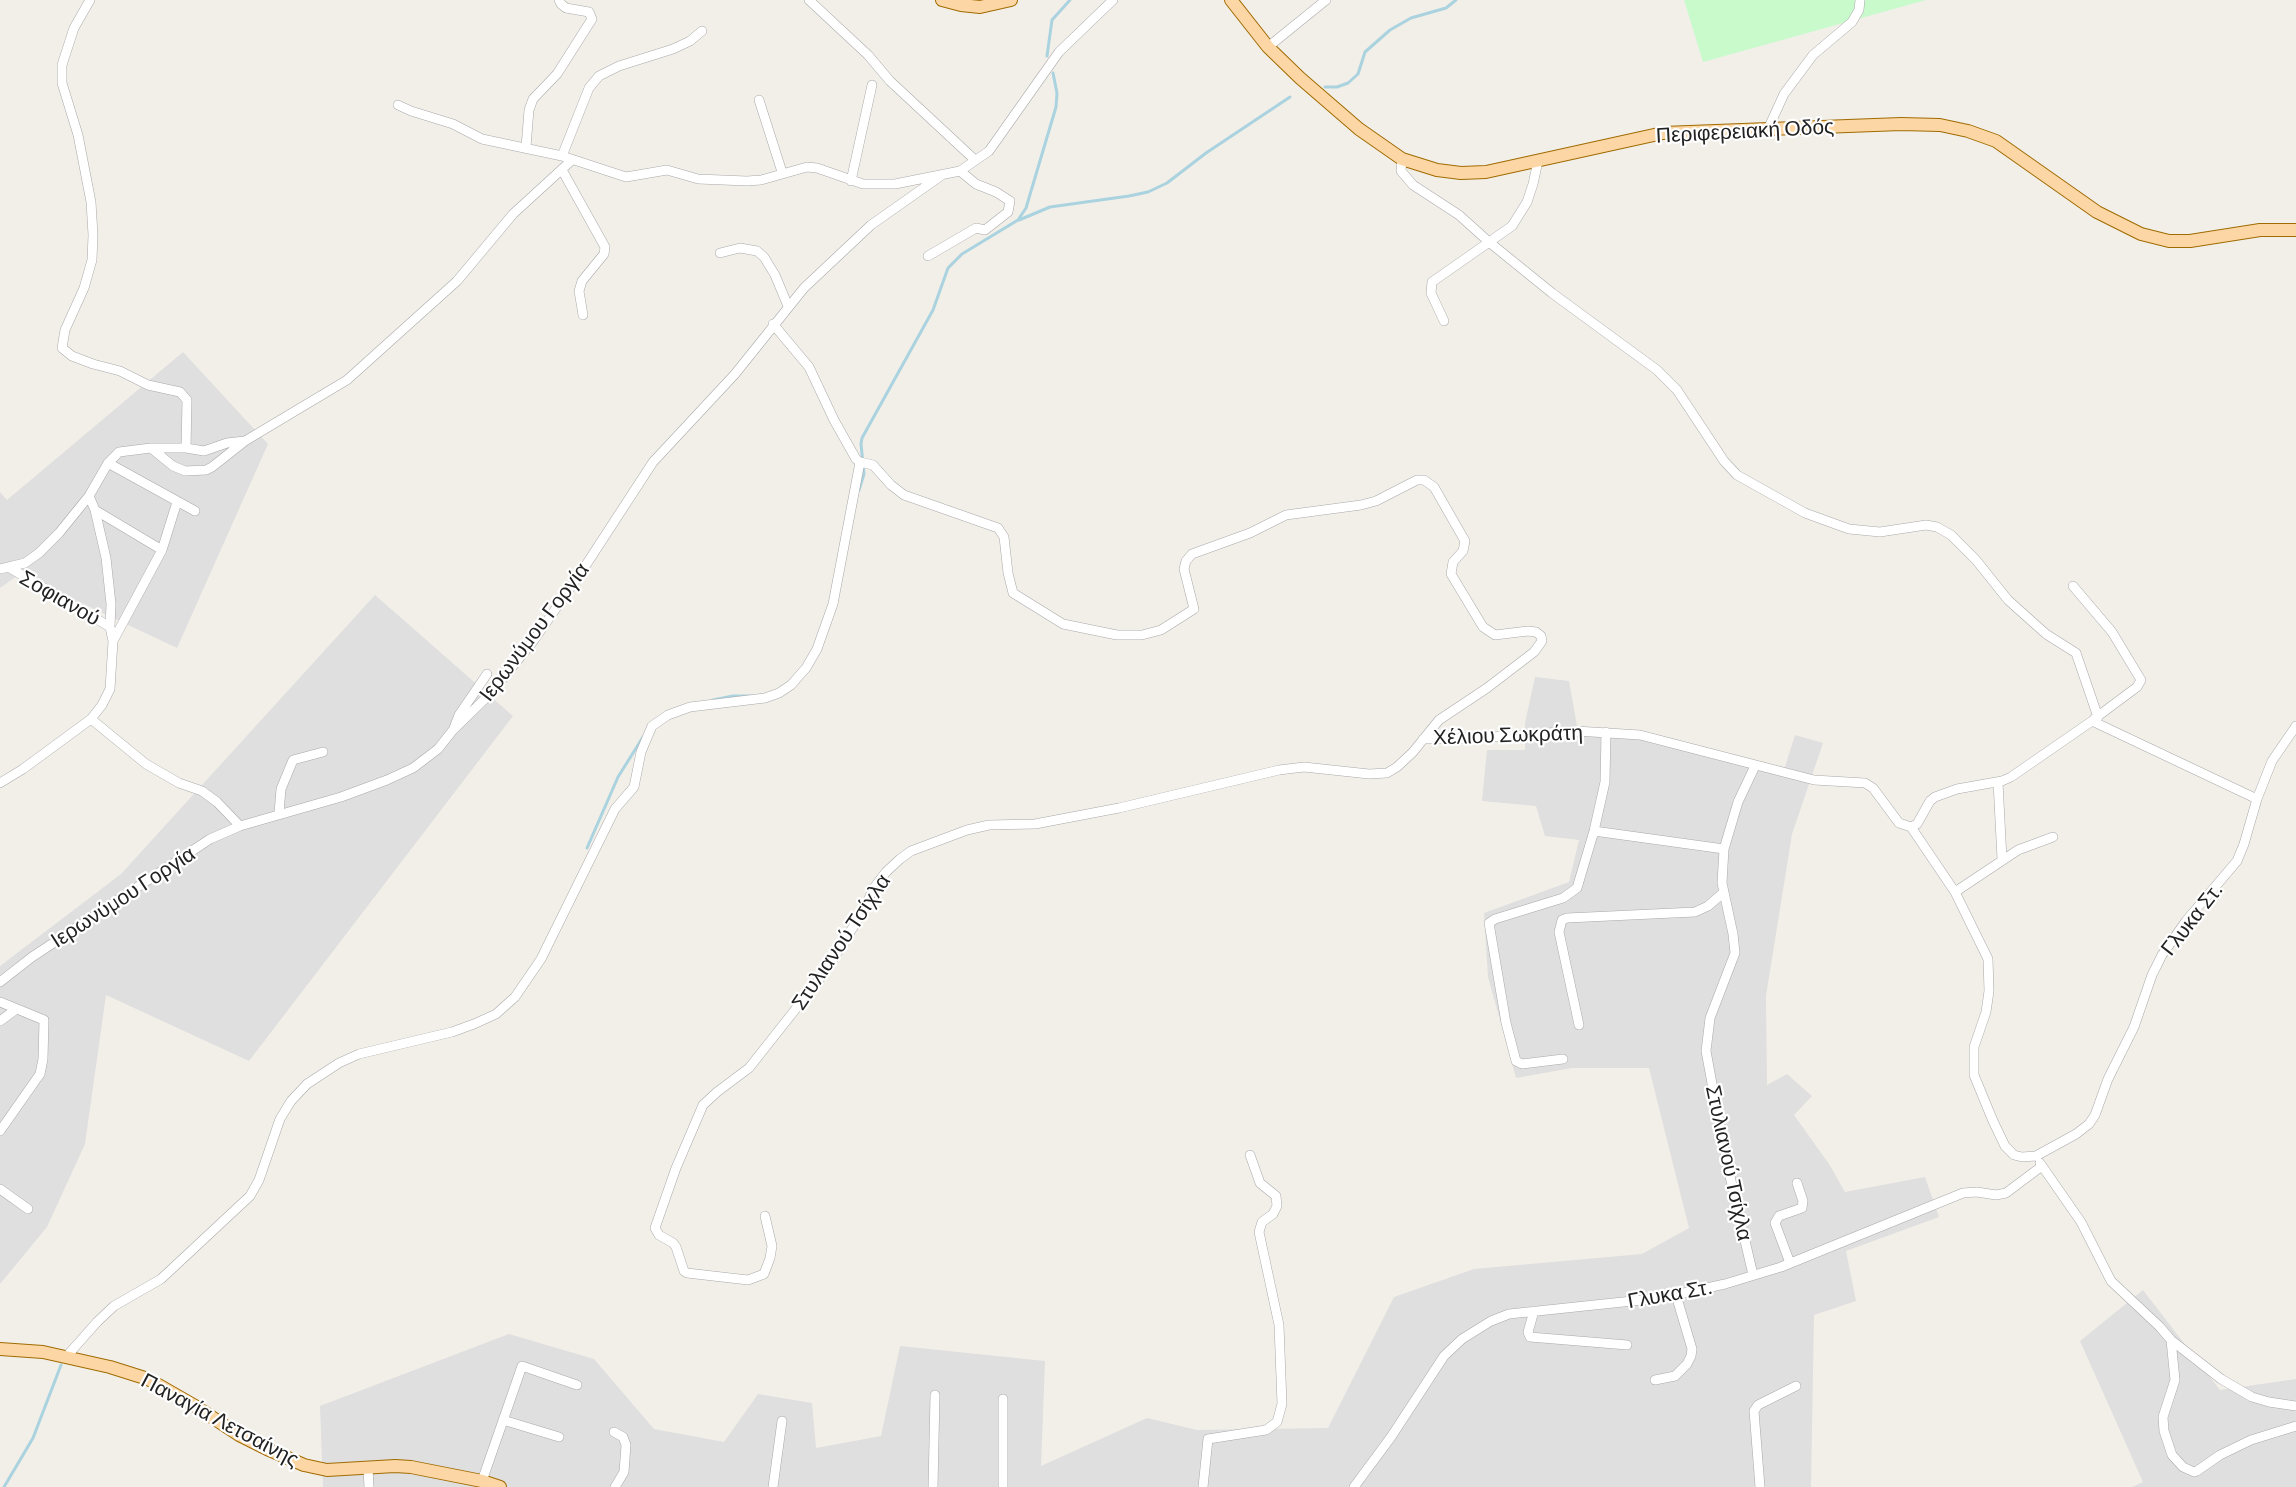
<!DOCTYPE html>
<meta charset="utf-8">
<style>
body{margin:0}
canvas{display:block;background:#f2efe9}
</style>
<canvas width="2296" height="1487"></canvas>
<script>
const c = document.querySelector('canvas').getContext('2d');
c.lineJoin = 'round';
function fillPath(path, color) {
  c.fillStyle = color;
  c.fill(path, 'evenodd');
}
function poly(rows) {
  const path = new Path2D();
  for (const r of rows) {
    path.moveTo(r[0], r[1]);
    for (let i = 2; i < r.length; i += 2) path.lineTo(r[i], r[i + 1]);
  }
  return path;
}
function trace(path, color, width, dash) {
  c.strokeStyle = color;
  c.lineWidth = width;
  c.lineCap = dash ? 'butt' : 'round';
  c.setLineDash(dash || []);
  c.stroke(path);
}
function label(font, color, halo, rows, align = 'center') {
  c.font = font + ' Barlow,sans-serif';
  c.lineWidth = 4.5;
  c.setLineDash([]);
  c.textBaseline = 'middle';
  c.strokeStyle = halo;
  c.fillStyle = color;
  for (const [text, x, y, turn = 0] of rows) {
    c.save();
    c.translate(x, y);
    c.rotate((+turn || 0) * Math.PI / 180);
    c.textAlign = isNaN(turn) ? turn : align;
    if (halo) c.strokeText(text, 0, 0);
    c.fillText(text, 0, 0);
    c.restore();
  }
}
fillPath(poly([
 [183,352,268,444,177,648,20,574,0,588,0,492,7,500],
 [375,595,513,716,249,1061,106,995,85,1144,47,1227,0,1284,0,966,121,874],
 [1535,677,1569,681,1577,726,1643,734,1784,770,1795,735,1823,743,1792,834,1766,996,1767,1085,1787,1074,1812,1096,1794,1115,1829,1164,1845,1192,1925,1177,1939,1217,1846,1251,1856,1301,1814,1315,1811,1487,323,1487,320,1406,509,1334,594,1359,654,1429,724,1442,758,1394,812,1403,816,1448,881,1436,900,1346,1045,1361,1041,1466,1147,1418,1197,1430,1328,1428,1394,1297,1474,1269,1642,1254,1689,1228,1649,1068,1572,1068,1516,1078,1488,977,1484,913,1569,882,1579,840,1545,836,1536,806,1482,801,1487,750,1525,750,1525,723],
 [2143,1290,2220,1390,2296,1379,2296,1487,2132,1487,2143,1482,2080,1341]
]), '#e0dfdf');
fillPath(poly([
 [1684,0,1926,0,1703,62]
]), '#c8facc');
trace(poly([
 [1047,56,1052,20,1070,0],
 [1325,87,1337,87,1348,83,1358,74,1365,52,1390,30,1411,18,1446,8,1456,0],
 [1019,220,1050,207,1129,196,1148,192,1167,183,1206,153,1290,97],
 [859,490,864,474,861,444,862,438,933,310,948,268,962,254,1018,220,1026,208,1056,107,1057,93,1053,73],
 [713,700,733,696,751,696],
 [587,848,618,777,643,737],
 [4,1487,33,1438,61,1365]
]), '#aad3df', 3);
const minor = poly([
 [90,0,74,28,62,65,62,83,78,135,91,202,93,235,92,260,84,288,65,330,62,348,72,356,93,364,120,371,148,385,180,392,187,400,186,448],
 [809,0,868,55,890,81,975,160],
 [1268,47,1326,0],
 [759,100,782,172],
 [398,105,411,111,453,124,482,139,562,156,626,177,667,170,698,179,747,181,761,180,807,167,817,168,863,184,895,184,960,171,989,151,1059,52,1113,0],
 [1768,129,1784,94,1813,55,1852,22,1859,10,1860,0],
 [526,147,529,110,533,99,557,74,592,19,589,12,566,8,561,4,559,0],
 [562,156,589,88,599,76,619,66,673,49,690,41,702,31],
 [1402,159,1401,171,1413,185,1459,215,1489,242,1552,293,1657,370,1677,390,1724,461,1737,475,1805,513,1849,529,1880,532,1926,525,1937,527,1951,535,1976,560,2008,600,2046,634,2076,653,2098,717],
 [562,170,605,247,604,254,582,281,579,291,583,315],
 [851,181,872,85],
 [720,253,740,248,757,251,764,257,775,275,788,306],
 [928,256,976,228,985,230,1008,212,1010,201,996,192,976,184,960,171],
 [1444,321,1431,293,1432,282,1512,226,1527,202,1533,184,1538,161],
 [151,448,186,448,204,451,227,443,245,441],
 [108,463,195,511],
 [95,510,162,550],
 [10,568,110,627],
 [0,569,25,563,39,553,59,533,89,496,108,463,119,452,151,448,173,466,185,471,206,470,212,467,245,441,347,380,457,281,513,214,572,160],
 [2073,586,2112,632,2141,680,2137,687,2094,719],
 [113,641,162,550,177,502],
 [91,719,146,764,179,783,202,791,217,802,240,826],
 [454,728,459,715,487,674],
 [1423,739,1477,738,1576,731,1640,735,1814,780,1865,783,1873,788,1899,823,1911,827,1917,824,1930,801,1935,797,1957,789,2002,781,2011,777,2092,721,2257,799],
 [1998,782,2002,859],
 [0,783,23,769,91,719,102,705,110,689,113,641,110,627,111,604,106,558,95,510,89,496],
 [279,813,281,789,293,760,323,752],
 [1911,827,1955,892,1988,959,1989,991,1986,1012,1974,1047,1974,1075,1993,1121,2005,1146,2014,1155,2022,1157,2036,1156,2076,1134,2089,1124,2095,1115,2108,1079,2134,1027,2152,975,2162,955,2186,921,2237,861,2244,844,2257,799,2272,761,2296,726],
 [1594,831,1724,849],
 [1955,892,2018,850,2053,837],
 [0,982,32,957,210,839,240,826,341,797,387,780,413,768,438,749,453,730,491,693,534,640,584,568,653,462,735,374,804,288,871,225,942,175],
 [0,1002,44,1020,43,1059,40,1074,0,1131],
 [0,1021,15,1010],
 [1579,1025,1559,932,1562,920,1567,918,1695,912,1708,906,1723,893],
 [1563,1059,1522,1064,1516,1061,1506,1023,1489,923,1495,919,1563,898,1577,888,1594,831,1605,782,1606,732],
 [2040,1163,2081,1222,2111,1281,2160,1327,2171,1340,2221,1379,2252,1397,2269,1402,2296,1406],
 [0,1189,28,1209],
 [765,1216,772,1246,770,1258,764,1274,748,1280,687,1273,684,1271,676,1247,673,1243,659,1235,655,1228,676,1168,703,1105,717,1092,749,1068,825,972,865,908,873,889,886,872,900,859,911,851,967,830,989,825,1035,824,1119,808,1279,770,1304,767,1369,774,1387,773,1397,767,1413,752,1439,720,1487,688,1534,652,1542,641,1541,636,1536,632,1528,631,1495,635,1483,627,1451,574,1453,562,1463,551,1465,541,1434,487,1424,480,1417,480,1376,501,1361,505,1286,515,1250,533,1192,554,1186,561,1184,569,1194,609,1161,630,1142,635,1117,635,1063,624,1013,593,1008,573,1004,537,998,528,904,495,891,485,873,465,860,462,856,459,834,420,809,367,773,324],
 [1790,1263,1775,1223,1779,1216,1802,1208,1803,1201,1797,1183],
 [1753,1275,1726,1159,1706,1051,1710,1018,1735,953,1733,934,1722,883,1724,849,1738,802,1755,766],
 [1534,1311,1528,1332,1530,1337,1627,1345],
 [2171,1340,2175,1380,2163,1417,2164,1431,2172,1455,2183,1467,2194,1472,2197,1471,2220,1455,2251,1440,2296,1426],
 [66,1357,97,1322,114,1306,161,1279,250,1196,259,1180,280,1119,291,1101,307,1084,339,1063,359,1054,452,1032,474,1024,496,1014,515,997,541,959,615,809,634,787,641,752,652,726,668,715,690,707,765,698,779,693,791,685,806,668,817,649,833,604,860,462],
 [1655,1380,1675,1376,1687,1364,1691,1356,1692,1349,1676,1295],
 [1003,1399,1003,1487],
 [503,1420,559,1437],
 [614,1432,623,1437,626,1445,624,1472,615,1487],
 [368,1468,369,1487],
 [482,1481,522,1366,577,1385],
 [773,1487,782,1421],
 [933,1487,935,1395],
 [1203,1487,1208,1439,1266,1430,1277,1422,1282,1404,1279,1325,1259,1232,1262,1222,1273,1214,1277,1206,1276,1196,1260,1183,1250,1155],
 [1354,1487,1391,1437,1444,1356,1462,1339,1491,1321,1509,1314,1661,1298,1725,1284,1781,1267,1963,1193,1977,1192,1996,1195,2006,1193,2042,1166],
 [1760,1487,1754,1411,1758,1405,1796,1386]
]);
const major = poly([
 [942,0,961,5,980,7,1011,0],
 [1231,0,1268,47,1300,78,1359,129,1402,159,1437,170,1461,173,1486,172,1663,133,1901,124,1940,125,1968,131,1996,141,2097,212,2141,234,2169,241,2190,241,2260,230,2296,230],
 [0,1349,43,1352,110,1367,148,1379,195,1406,239,1435,267,1449,304,1465,327,1470,395,1466,411,1467,482,1481,500,1487]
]);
trace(minor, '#a9a9a9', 10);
trace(major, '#a06b00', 14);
trace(minor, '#fff', 9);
trace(major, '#fcd6a4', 12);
label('21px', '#222', '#fff', [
 ["Περιφερειακή Οδός",1745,131,-3],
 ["Σοφιανού",60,598,30],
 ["Ιερωνύμου Γοργία",534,632,-53],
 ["Χέλιου Σωκράτη",1508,735,-2],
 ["Ιερωνύμου Γοργία",123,897,-33],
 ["Γλυκα Στ.",2192,919,-52],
 ["Στυλιανού Τσίχλα",841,942,-56],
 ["Στυλιανού Τσίχλα",1729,1163,78],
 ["Γλυκα Στ.",1670,1294,-10],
 ["Παναγία Λετσαίνης",220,1420,28]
]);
</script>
